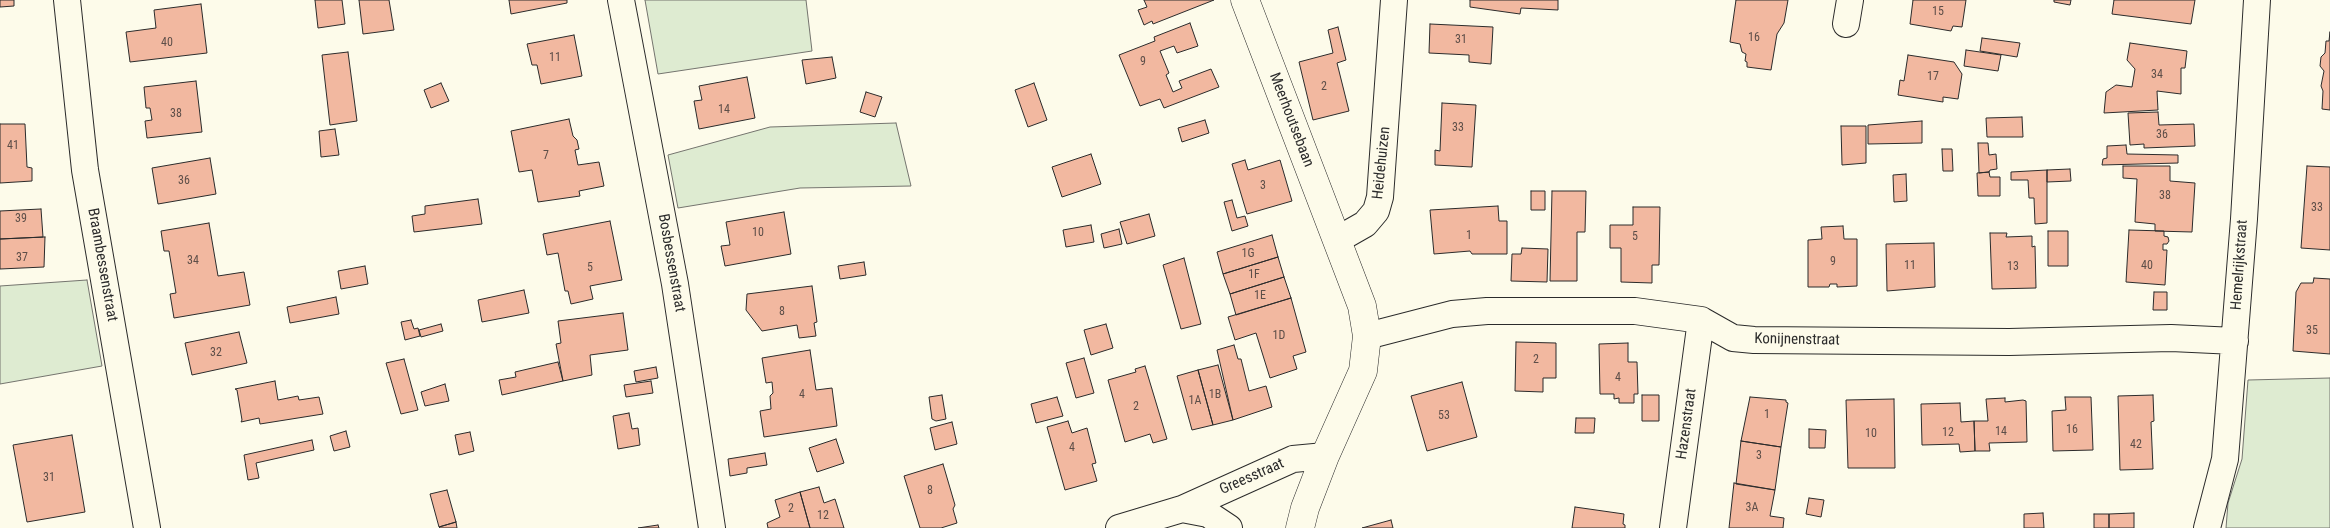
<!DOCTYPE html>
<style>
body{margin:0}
canvas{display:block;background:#fdfbea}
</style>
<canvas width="2330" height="528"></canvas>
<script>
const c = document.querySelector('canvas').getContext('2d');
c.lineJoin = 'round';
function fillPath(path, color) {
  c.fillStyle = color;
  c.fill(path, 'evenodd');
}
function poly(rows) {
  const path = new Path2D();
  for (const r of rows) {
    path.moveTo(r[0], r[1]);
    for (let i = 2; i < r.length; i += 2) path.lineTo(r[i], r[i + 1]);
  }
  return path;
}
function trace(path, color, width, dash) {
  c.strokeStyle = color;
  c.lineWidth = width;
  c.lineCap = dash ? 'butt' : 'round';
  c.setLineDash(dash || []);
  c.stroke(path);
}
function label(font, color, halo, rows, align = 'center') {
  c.font = font + ' "Roboto Condensed",sans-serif';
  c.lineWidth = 4;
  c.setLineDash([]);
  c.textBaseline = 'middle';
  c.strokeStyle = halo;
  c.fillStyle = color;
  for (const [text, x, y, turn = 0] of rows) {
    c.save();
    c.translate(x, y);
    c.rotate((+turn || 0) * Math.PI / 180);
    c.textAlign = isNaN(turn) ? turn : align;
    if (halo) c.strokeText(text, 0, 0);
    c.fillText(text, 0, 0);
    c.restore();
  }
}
const green = poly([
 [645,0,806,0,812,51,658,74,645,0],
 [896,123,911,186,800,188,678,208,668,155,770,127,896,123],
 [87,280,102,366,0,384,0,286,87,280],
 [2330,378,2330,528,2226,528,2228,503,2242,459,2248,380,2330,378]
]);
fillPath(green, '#deebd1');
trace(green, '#74746e', 1);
const building = poly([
 [0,0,14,0,14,6,0,7,0,0],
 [315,0,342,0,345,24,318,28,315,0],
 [359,0,389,0,394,30,363,34,359,0],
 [509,0,567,0,567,3,511,14,509,0],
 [1144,0,1214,0,1153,24,1152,21,1144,25,1138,10,1147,7,1144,0],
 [1470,0,1558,0,1558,10,1521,8,1520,14,1470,7,1470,0],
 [1736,0,1788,0,1784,23,1777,34,1771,70,1747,67,1747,62,1745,61,1746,54,1742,52,1740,44,1730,42,1736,0],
 [1913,0,1966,0,1962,27,1953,26,1951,31,1910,24,1913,0],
 [2054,0,2071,0,2070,5,2054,2,2054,0],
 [2114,0,2195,0,2191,24,2112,14,2114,0],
 [201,4,207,53,130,62,126,32,156,28,154,10,201,4],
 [1190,23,1198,46,1177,53,1174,46,1160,51,1169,73,1166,75,1173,92,1182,88,1179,81,1211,69,1219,87,1164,108,1160,99,1140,106,1119,55,1155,41,1154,37,1190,23],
 [1430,24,1493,27,1491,64,1469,62,1469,55,1429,53,1430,24],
 [1338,27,1346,60,1337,63,1349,111,1313,120,1299,62,1333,53,1328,30,1338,27],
 [2330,32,2330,110,2322,109,2323,91,2321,86,2324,71,2320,66,2321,57,2325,53,2326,41,2329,41,2330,32],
 [574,35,582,76,541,84,537,65,532,65,527,44,574,35],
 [1982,38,2020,43,2017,57,1980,51,1982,38],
 [2130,43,2187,51,2185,68,2181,68,2181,94,2157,91,2158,110,2104,113,2106,92,2116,85,2132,87,2135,69,2127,60,2130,43],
 [1966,50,2001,55,1998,71,1964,66,1966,50],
 [348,52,357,121,330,125,322,55,348,52],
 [1908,55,1954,62,1962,74,1958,99,1943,97,1943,102,1898,95,1900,80,1904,81,1908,55],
 [832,57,836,78,806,84,802,60,832,57],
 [747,77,755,118,699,129,694,101,702,100,699,86,747,77],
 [196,81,202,132,147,138,145,121,152,120,150,108,146,108,144,87,196,81],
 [441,83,449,101,431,108,424,90,441,83],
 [1034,83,1047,120,1028,127,1015,90,1034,83],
 [866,92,882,97,875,117,860,112,866,92],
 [1442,103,1476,105,1472,167,1435,165,1435,150,1440,151,1442,103],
 [2158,112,2159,125,2194,124,2195,146,2144,148,2144,144,2130,145,2128,113,2158,112],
 [2022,117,2023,137,1987,137,1986,118,2022,117],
 [569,119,573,136,577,140,579,149,575,150,578,165,599,162,604,186,579,191,580,196,538,202,532,170,519,172,511,131,569,119],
 [1205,120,1209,133,1182,142,1178,128,1205,120],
 [1922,121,1922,143,1868,144,1868,125,1922,121],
 [0,124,25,124,27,167,32,168,32,181,0,183,0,124],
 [1841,126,1866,126,1866,163,1842,165,1841,126],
 [335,129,339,155,321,157,319,131,335,129],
 [1978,143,1988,143,1989,155,1996,154,1997,169,1990,170,1989,172,1979,173,1978,143],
 [2126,145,2127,154,2178,155,2178,163,2102,165,2103,159,2107,158,2107,146,2126,145],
 [1942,149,1952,149,1953,171,1943,171,1942,149],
 [1091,154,1101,184,1062,197,1052,167,1091,154],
 [210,158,216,194,158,204,152,168,210,158],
 [1245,160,1248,170,1280,160,1292,201,1247,214,1232,164,1245,160],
 [2123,166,2170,166,2170,181,2195,183,2192,232,2155,231,2155,224,2135,222,2137,179,2123,178,2123,166],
 [2307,166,2330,167,2330,250,2301,248,2307,166],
 [2070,169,2071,181,2047,182,2047,170,2070,169],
 [2047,170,2047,223,2035,224,2034,198,2029,198,2028,180,2011,180,2011,172,2047,170],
 [1989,172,1990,177,2000,177,2000,196,1978,196,1977,173,1989,172],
 [1906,174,1907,201,1894,202,1893,175,1906,174],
 [1531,191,1545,191,1545,210,1531,210,1531,191],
 [1552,191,1586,191,1585,232,1577,232,1577,281,1550,281,1552,191],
 [478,199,482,224,414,232,412,216,425,214,425,206,478,199],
 [1232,200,1237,218,1245,216,1248,226,1232,231,1224,202,1232,200],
 [1498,206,1499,221,1507,221,1507,254,1472,254,1470,251,1434,254,1430,210,1498,206],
 [1633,207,1660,207,1659,265,1652,265,1652,283,1621,282,1621,248,1610,248,1610,225,1633,225,1633,207],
 [41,209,43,237,0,239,0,211,41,209],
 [784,212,791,254,725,266,721,246,730,245,726,222,784,212],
 [1149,214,1155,236,1127,244,1120,222,1149,214],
 [610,221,622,280,590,286,593,299,571,304,568,291,565,291,558,253,547,255,543,234,610,221],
 [209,223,218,276,244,272,250,305,174,318,170,294,176,293,169,251,164,251,161,231,209,223],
 [1091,225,1094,242,1066,247,1063,230,1091,225],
 [1843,226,1844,239,1857,239,1857,286,1837,287,1837,284,1830,284,1829,287,1808,287,1808,240,1822,239,1821,227,1843,226],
 [1119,229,1122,244,1104,248,1101,234,1119,229],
 [2129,230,2164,231,2164,236,2168,237,2169,241,2167,244,2163,244,2163,250,2167,250,2165,285,2126,282,2129,230],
 [2048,231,2068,231,2068,266,2048,266,2048,231],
 [1990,233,2007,233,2006,237,2032,236,2032,247,2035,246,2036,288,1992,289,1990,233],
 [1272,235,1278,257,1223,274,1217,252,1272,235],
 [45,237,44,267,0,269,0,239,45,237],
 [1934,243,1935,287,1887,291,1886,244,1934,243],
 [1522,248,1548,249,1547,282,1511,281,1512,254,1521,254,1522,248],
 [1278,257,1284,277,1230,294,1223,274,1278,257],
 [1184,258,1201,324,1181,329,1163,265,1184,258],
 [864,262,866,275,840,279,838,266,864,262],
 [365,266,368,284,341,289,338,271,365,266],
 [1284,277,1291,298,1236,315,1230,294,1284,277],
 [2314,278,2330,279,2330,354,2293,351,2296,292,2301,283,2313,283,2314,278],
 [812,286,817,322,814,323,816,336,799,338,797,325,762,331,746,310,747,294,812,286],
 [524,290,529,313,482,322,478,300,524,290],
 [2154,292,2167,292,2167,310,2153,310,2154,292],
 [336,297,339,314,290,323,287,307,336,297],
 [1291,298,1306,352,1293,356,1297,369,1270,378,1256,333,1235,340,1228,317,1291,298],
 [623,313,628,350,590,355,592,375,563,381,556,344,561,343,558,321,623,313],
 [411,320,414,329,418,328,420,336,405,340,401,322,411,320],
 [441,324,443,331,421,337,419,330,441,324],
 [1106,324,1113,348,1091,355,1084,330,1106,324],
 [239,332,247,363,192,375,185,343,239,332],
 [1516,342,1556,343,1556,378,1543,378,1543,392,1515,391,1516,342],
 [1628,343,1628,362,1637,362,1638,394,1634,394,1634,403,1619,403,1619,398,1614,399,1614,394,1600,394,1599,344,1628,343],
 [1234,345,1238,359,1241,359,1249,391,1266,386,1272,407,1233,420,1217,350,1234,345],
 [810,350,816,390,832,388,837,426,764,437,760,411,771,409,770,396,773,393,772,382,766,383,762,358,810,350],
 [1084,358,1094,393,1076,398,1066,363,1084,358],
 [404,359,418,410,401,414,386,363,404,359],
 [558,362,563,381,502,395,499,380,516,377,515,372,558,362],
 [1218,365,1233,420,1213,425,1198,370,1218,365],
 [1145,366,1167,439,1153,443,1150,434,1125,442,1108,380,1136,372,1135,369,1145,366],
 [656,367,658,378,636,382,634,371,656,367],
 [1198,370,1213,425,1192,430,1177,376,1198,370],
 [275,381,278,400,298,396,299,400,319,397,323,414,260,424,259,418,241,422,242,420,237,390,235,389,275,381],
 [651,381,653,393,626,397,624,385,651,381],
 [1462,382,1477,437,1427,451,1411,396,1462,382],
 [445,384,449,401,425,406,421,392,445,384],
 [942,395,946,419,936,421,932,419,929,397,942,395],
 [1642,395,1659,395,1659,421,1642,421,1642,395],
 [2153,395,2154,421,2151,422,2153,469,2120,470,2118,396,2153,395],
 [1057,397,1063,416,1036,423,1031,404,1057,397],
 [1750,397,1786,400,1786,402,1788,403,1781,447,1741,441,1750,397],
 [2065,397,2091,397,2093,450,2053,451,2052,411,2066,410,2065,397],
 [2005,398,2005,402,2023,400,2026,401,2027,442,1989,443,1990,451,1975,451,1974,421,1988,421,1986,399,2005,398],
 [1894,399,1895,468,1848,468,1846,400,1894,399],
 [1960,403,1961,422,1974,421,1975,451,1960,452,1959,444,1922,445,1921,404,1960,403],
 [629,413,632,429,638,428,640,445,618,449,613,416,629,413],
 [1576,418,1595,418,1594,433,1575,433,1576,418],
 [1068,421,1072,433,1087,428,1096,463,1092,464,1097,481,1065,490,1047,427,1068,421],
 [952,422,957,444,935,450,930,428,952,422],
 [1809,429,1826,430,1825,448,1809,448,1809,429],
 [346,431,350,447,334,451,330,436,346,431],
 [470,432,474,451,459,455,455,435,470,432],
 [72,435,85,512,27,522,13,445,72,435],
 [836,439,844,463,817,472,809,448,836,439],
 [312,440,314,450,256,463,259,478,248,480,244,455,312,440],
 [1741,441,1781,447,1775,490,1736,484,1741,441],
 [765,453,767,465,747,468,747,473,730,476,728,459,765,453],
 [943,464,955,505,953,509,957,523,941,528,920,528,904,476,943,464],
 [1734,483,1775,490,1770,516,1784,518,1783,528,1729,528,1734,483],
 [819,487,824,503,835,499,844,528,810,528,800,492,819,487],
 [447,490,456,522,439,527,430,494,447,490],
 [800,492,810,528,768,528,767,523,780,517,775,500,800,492],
 [1809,498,1824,500,1821,517,1806,514,1809,498],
 [1575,507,1624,514,1623,524,1625,525,1625,528,1572,528,1575,507],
 [2043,513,2044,528,2024,528,2024,514,2043,513],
 [2134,513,2134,528,2109,528,2109,514,2134,513],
 [2094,514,2109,514,2109,528,2094,528,2094,514],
 [1391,520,1393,528,1362,528,1391,520],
 [456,522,457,528,440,528,439,527,456,522],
 [658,525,659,528,638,528,658,525]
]);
fillPath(building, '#f2b8a0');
trace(building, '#2b2b2b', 1);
const minor = poly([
 [67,0,85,170,147,528],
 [621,0,675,284,712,528],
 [1846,24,1850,0],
 [1337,240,1365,224,1376,211,1380,197,1394,0],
 [1367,336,1452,314,1487,311,1635,311,1701,320,1733,338,1754,340,2009,342,2171,338,2235,341],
 [1182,509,1208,514,1229,528],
 [1119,528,1182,509,1293,459,1325,456],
 [1673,528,1701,320],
 [2207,528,2225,459,2244,219,2257,0]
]);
const tertiary = poly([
 [1245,0,1362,306,1367,336,1363,371,1325,456,1305,508,1300,528]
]);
trace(minor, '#2b2b2b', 28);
trace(tertiary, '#2b2b2b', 29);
trace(minor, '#fdfbea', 26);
trace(tertiary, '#fdfbea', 28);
label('12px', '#5d4e48', null, [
 ["15",1938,12],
 ["16",1754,38],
 ["31",1461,40],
 ["40",167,43],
 ["11",555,58],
 ["9",1143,62],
 ["34",2157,75],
 ["17",1933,77],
 ["2",1324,87],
 ["14",724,110],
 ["38",176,114],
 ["33",1458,128],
 ["36",2162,135],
 ["41",13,146],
 ["7",546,156],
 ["36",184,181],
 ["3",1263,186],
 ["38",2165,196],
 ["33",2317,208],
 ["39",21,219],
 ["10",758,233],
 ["1",1469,236],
 ["5",1635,237],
 ["1G",1248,254],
 ["37",22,258],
 ["34",193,261],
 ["9",1833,262],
 ["11",1910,266],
 ["40",2147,266],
 ["13",2013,267],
 ["5",590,268],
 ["1F",1254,275],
 ["1E",1260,296],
 ["8",782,312],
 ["35",2312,331],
 ["1D",1279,336],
 ["32",216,353],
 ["2",1536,360],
 ["4",1618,378],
 ["4",802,395],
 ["1B",1215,395],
 ["1A",1195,401],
 ["2",1136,407],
 ["1",1767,415],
 ["53",1444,416],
 ["16",2072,430],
 ["14",2001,432],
 ["12",1948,433],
 ["10",1871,434],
 ["42",2136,445],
 ["4",1072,448],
 ["3",1759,456],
 ["31",49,478],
 ["8",930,491],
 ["3A",1752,508],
 ["2",791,509],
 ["12",823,516]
]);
label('15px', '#2b2b2b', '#fdfbea', [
 ["Meerhoutsebaan",1291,120,69],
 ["Heidehuizen",1382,163,-84],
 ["Bosbessenstraat",671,263,80],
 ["Braambessenstraat",102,265,80],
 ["Hemelrijkstraat",2240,265,-86],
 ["Konijnenstraat",1797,340,1],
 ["Hazenstraat",1687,424,-82],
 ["Greesstraat",1252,477,-24]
]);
</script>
